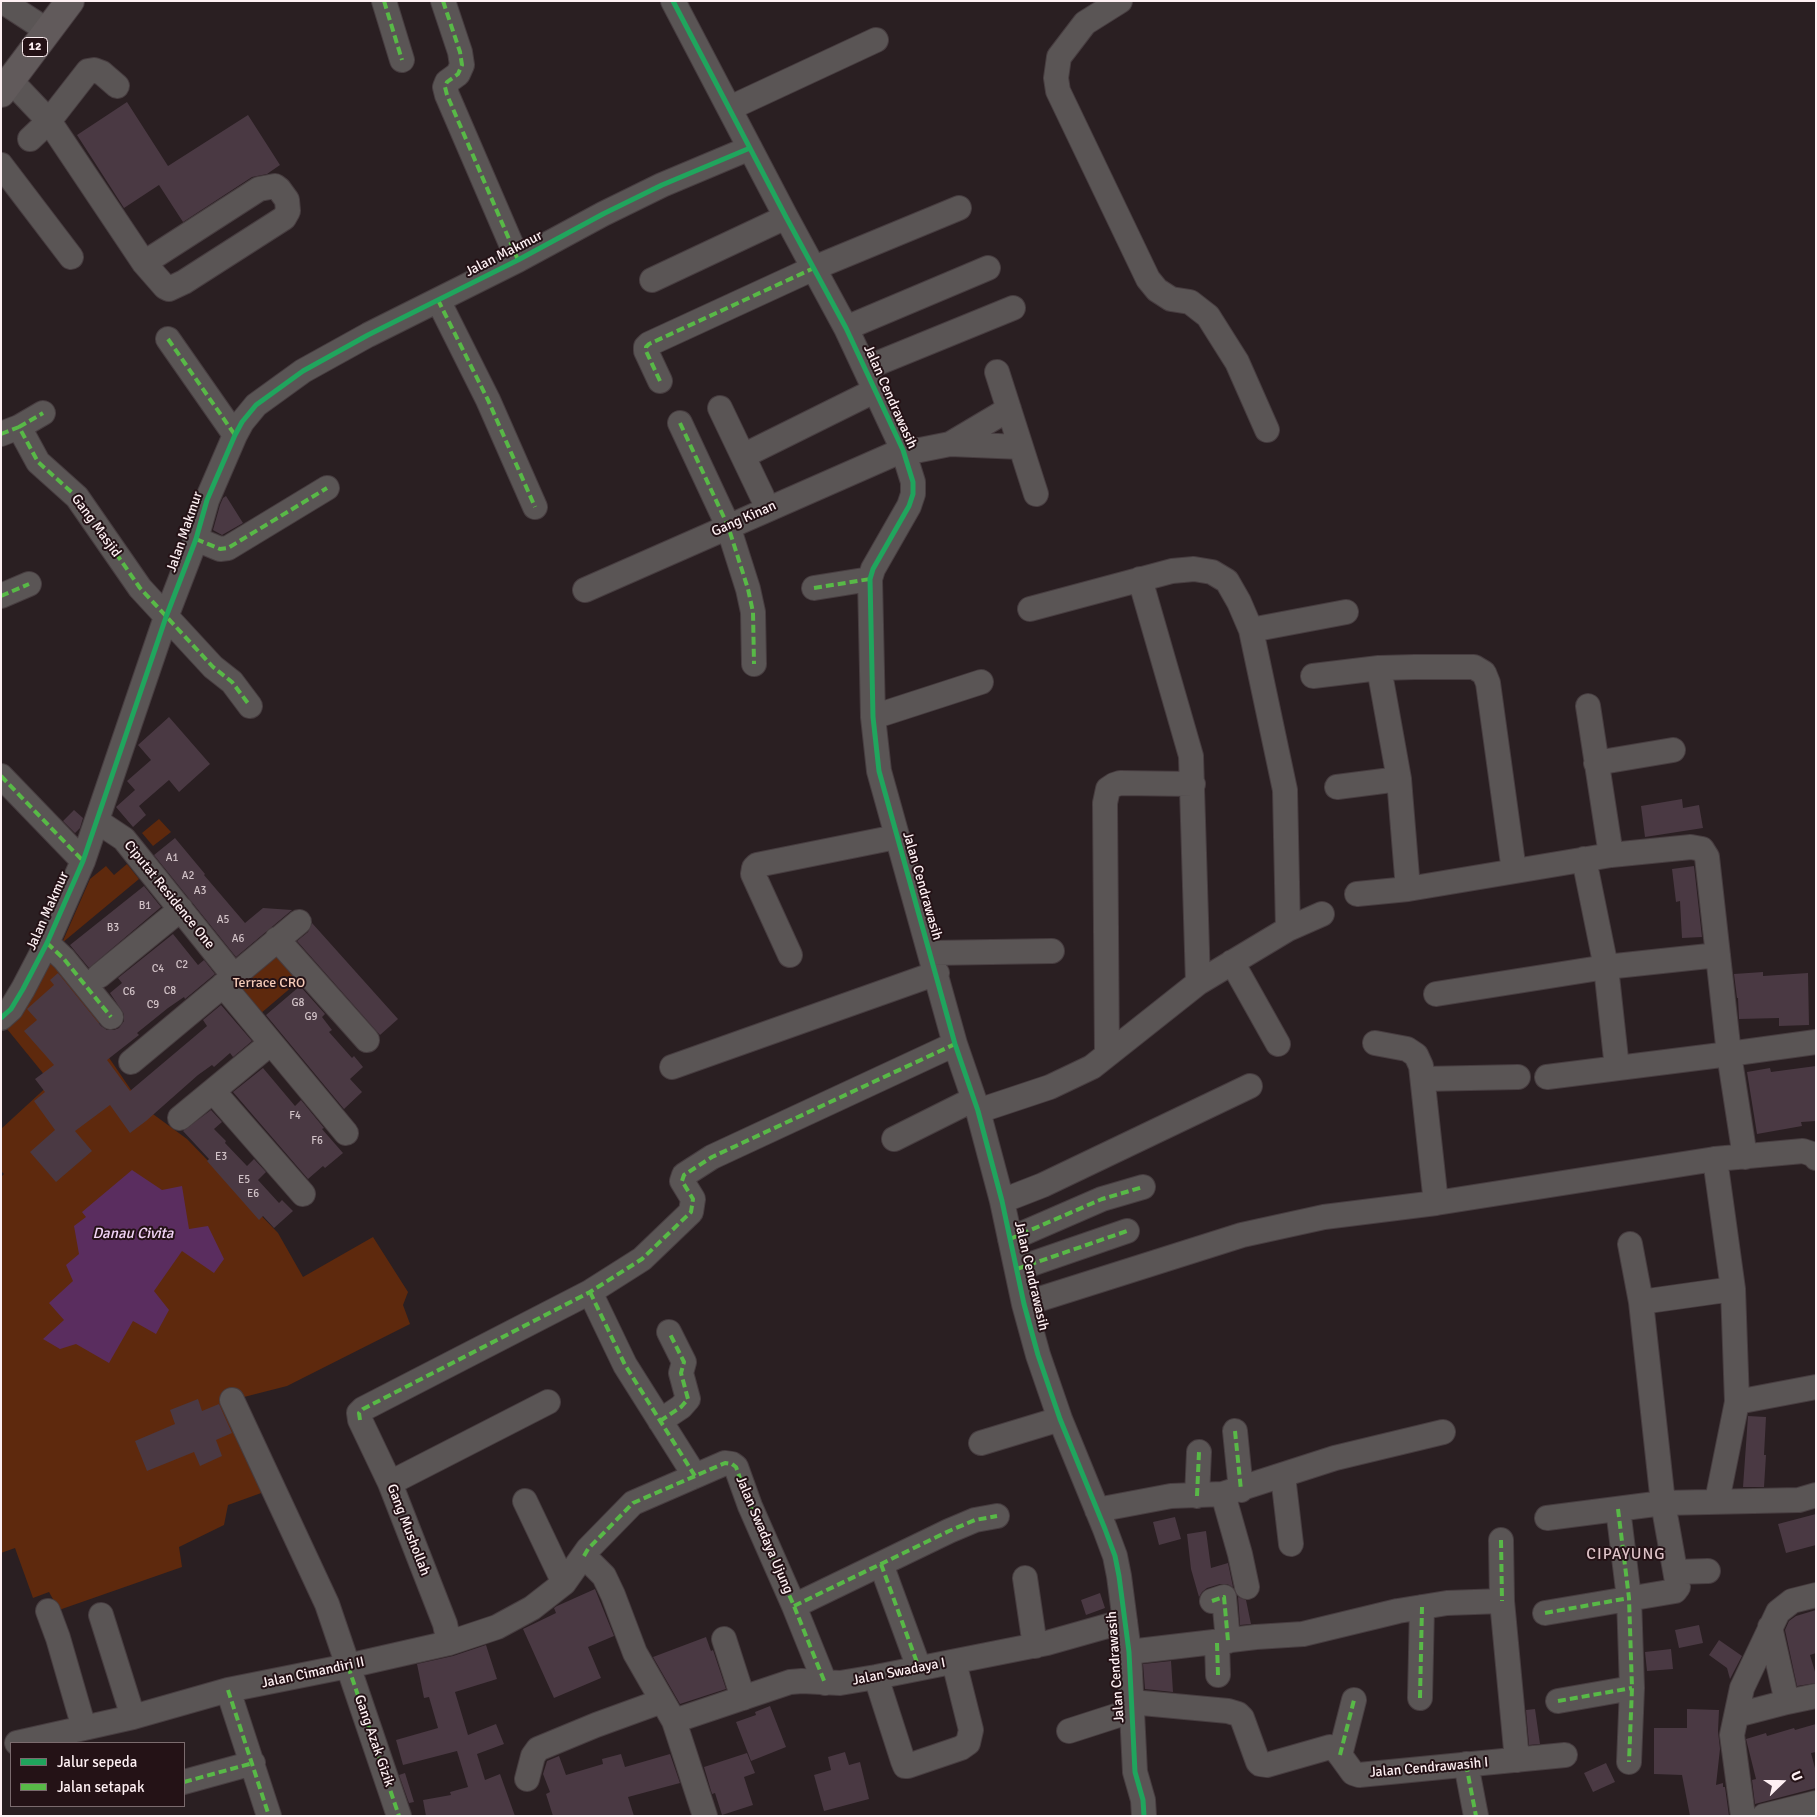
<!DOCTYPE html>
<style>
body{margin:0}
#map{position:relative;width:1817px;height:1817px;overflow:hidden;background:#2a1f22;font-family:Signika,sans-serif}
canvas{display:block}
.frame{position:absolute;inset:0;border:2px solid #fef0f3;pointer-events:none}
.legend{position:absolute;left:10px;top:1742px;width:175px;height:65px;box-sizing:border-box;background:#241216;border:1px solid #7b6b6e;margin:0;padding:6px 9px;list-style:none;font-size:15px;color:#fef0f3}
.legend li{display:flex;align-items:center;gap:10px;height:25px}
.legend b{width:25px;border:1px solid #7b6b6e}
.north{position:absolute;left:1757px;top:1757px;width:50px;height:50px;-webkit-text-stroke:4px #241216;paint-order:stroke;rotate:68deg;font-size:14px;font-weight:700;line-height:20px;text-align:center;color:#fef0f3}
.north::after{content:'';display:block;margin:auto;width:18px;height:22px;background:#fef0f3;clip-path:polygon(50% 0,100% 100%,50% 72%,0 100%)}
</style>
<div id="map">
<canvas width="1817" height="1817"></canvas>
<div class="frame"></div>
<ul class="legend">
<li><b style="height:6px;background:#20a55d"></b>Jalur sepeda</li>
<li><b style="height:6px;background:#58b947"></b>Jalan setapak</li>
</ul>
<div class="north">U</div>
</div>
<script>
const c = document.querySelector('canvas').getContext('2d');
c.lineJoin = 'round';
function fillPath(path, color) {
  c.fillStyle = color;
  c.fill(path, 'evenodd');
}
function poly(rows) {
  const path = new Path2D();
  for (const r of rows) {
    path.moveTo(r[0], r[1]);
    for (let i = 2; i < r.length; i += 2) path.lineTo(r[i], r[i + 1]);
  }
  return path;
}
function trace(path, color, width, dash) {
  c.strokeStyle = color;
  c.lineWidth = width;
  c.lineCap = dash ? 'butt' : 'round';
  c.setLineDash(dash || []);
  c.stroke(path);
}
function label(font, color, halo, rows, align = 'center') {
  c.font = font + ' Signika,sans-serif';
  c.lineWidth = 4;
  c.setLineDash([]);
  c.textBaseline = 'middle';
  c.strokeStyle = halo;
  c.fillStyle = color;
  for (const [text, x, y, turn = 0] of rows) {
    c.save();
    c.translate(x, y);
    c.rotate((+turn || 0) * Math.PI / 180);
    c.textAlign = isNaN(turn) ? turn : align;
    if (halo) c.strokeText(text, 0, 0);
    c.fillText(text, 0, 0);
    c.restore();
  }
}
fillPath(poly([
 [159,819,171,832,153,846,142,833],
 [127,864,139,879,62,943,90,879,106,866,114,875],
 [52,948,108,1016,90,1030,142,1106,187,1139,278,1233,303,1277,373,1237,408,1292,403,1305,410,1324,287,1386,240,1398,235,1388,221,1394,264,1492,228,1505,224,1525,179,1547,182,1567,59,1610,49,1592,33,1598,15,1548,1,1553,1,1177,4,1174,1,1171,1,1129,51,1083,3,1024],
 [276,953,300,980,260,1014,237,987]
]), '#5e290d');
fillPath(poly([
 [132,1170,162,1190,182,1186,189,1229,208,1226,224,1259,214,1273,182,1251,154,1291,169,1310,156,1334,133,1321,109,1363,76,1344,60,1349,43,1339,64,1320,49,1303,73,1281,66,1265,79,1254,74,1226,86,1217,82,1212]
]), '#5a2d5f');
fillPath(poly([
 [127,102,168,166,248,115,280,165,267,174,252,177,183,222,159,185,124,208,77,135],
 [226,496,243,523,222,535,213,530,220,505,223,498],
 [169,717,210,764,179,792,169,780,139,806,146,815,133,827,116,807,135,790,127,781,151,760,138,745],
 [1682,799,1683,808,1699,805,1703,828,1645,837,1641,806],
 [74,810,83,818,80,828,75,833,63,821],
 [175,838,205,874,204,875,245,923,263,908,292,910,236,957,154,855],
 [1694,866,1702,937,1682,938,1680,901,1676,902,1672,869],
 [144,886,161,907,89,968,70,945],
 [312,923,398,1019,380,1035,297,941,308,932],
 [173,934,198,965,204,960,215,974,185,999,184,997,168,1008,137,1033,139,1035,107,1060,130,1091,207,1026,203,1020,221,1005,252,1041,233,1057,230,1053,214,1067,212,1065,198,1075,146,1121,130,1133,110,1105,75,1131,92,1151,56,1182,30,1152,55,1130,34,1101,45,1092,35,1079,54,1065,24,1031,37,1020,27,1009,54,985,50,980,58,973,101,1026,107,1030,114,1030,119,1028,124,1021,124,1014,110,993,122,983,118,978],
 [1763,972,1763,976,1808,973,1809,1025,1779,1026,1779,1018,1739,1019,1738,998,1737,998,1734,974],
 [300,986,325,1014,322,1017,332,1030,329,1032,352,1058,354,1056,363,1067,350,1079,362,1092,344,1109,266,1015],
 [1816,1066,1816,1121,1801,1122,1802,1126,1757,1134,1747,1072,1770,1068,1771,1072],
 [263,1068,295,1106,301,1100,324,1128,322,1129,343,1153,325,1168,323,1166,308,1179,233,1092],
 [211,1110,222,1122,214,1129,226,1141,225,1143,247,1166,254,1159,266,1172,258,1180,279,1203,282,1200,293,1211,274,1228,263,1216,259,1220,207,1161,209,1159,183,1131],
 [198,1399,202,1411,219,1404,232,1433,216,1440,222,1456,200,1466,194,1452,147,1471,135,1441,175,1424,170,1410],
 [1748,1416,1766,1417,1764,1455,1766,1455,1764,1487,1743,1487],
 [1816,1514,1816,1545,1786,1553,1778,1524],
 [1175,1517,1181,1539,1159,1545,1153,1522],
 [1206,1531,1211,1568,1228,1563,1233,1587,1227,1584,1220,1584,1207,1588,1202,1592,1199,1597,1191,1569,1187,1534],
 [595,1589,614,1636,588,1647,601,1678,554,1698,523,1629,556,1613,554,1608,557,1606],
 [1100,1593,1105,1608,1086,1615,1081,1600],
 [1238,1597,1246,1600,1251,1624,1240,1625],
 [1816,1610,1816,1653,1810,1655,1816,1675,1816,1683,1797,1686,1785,1630,1789,1621,1796,1616],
 [1699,1625,1703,1643,1679,1648,1675,1630],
 [706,1637,711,1651,713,1650,726,1689,680,1704,653,1657],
 [1719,1640,1742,1656,1730,1679,1727,1668,1709,1655],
 [486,1645,497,1679,455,1692,468,1735,496,1724,504,1744,477,1754,485,1780,500,1774,515,1816,426,1816,423,1800,451,1795,450,1792,468,1787,457,1751,403,1765,396,1740,438,1728,429,1697,424,1698,417,1664,453,1656],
 [1671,1649,1673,1669,1647,1671,1645,1652],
 [1171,1661,1173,1692,1145,1689,1143,1664],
 [770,1706,786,1747,751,1761,736,1722,756,1715,755,1712],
 [1535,1709,1540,1744,1529,1745,1526,1710],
 [1687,1709,1719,1710,1718,1731,1720,1749,1716,1785,1723,1783,1723,1787,1725,1787,1729,1816,1690,1816,1682,1775,1654,1774,1654,1728,1687,1728],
 [1816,1724,1816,1752,1811,1753,1816,1772,1816,1788,1755,1804,1752,1780,1756,1779,1746,1739,1766,1733,1767,1736,1794,1728,1795,1730],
 [845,1752,849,1765,860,1762,869,1799,824,1811,814,1775,831,1770,828,1757],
 [747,1753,755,1773,744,1777,753,1805,722,1815,715,1793,712,1794,704,1767],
 [621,1754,625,1767,670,1754,680,1783,628,1797,634,1816,553,1816,546,1794,550,1792,543,1774,547,1761,559,1756,566,1775,603,1764,602,1759],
 [1606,1763,1615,1782,1593,1792,1584,1773],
 [405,1773,414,1802,409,1803,399,1775]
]), '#4a3943');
const minor = poly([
 [2,1,48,31],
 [384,1,402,60],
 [443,1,460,52,462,65,458,74,447,82,445,87,447,95,518,260],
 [673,1,786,217,846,328,903,450,913,482,913,494,909,506,873,569,870,579,873,717,879,771,955,1044,978,1111,1002,1201,1024,1304,1038,1355,1060,1419,1105,1529,1115,1556,1119,1576,1129,1652,1135,1772,1143,1800,1144,1816],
 [1120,1,1085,23,1059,57,1056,78,1058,91,1148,279,1157,290,1171,299,1190,302,1208,316,1237,362,1267,430],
 [11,81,49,121,144,263,165,287,169,289,184,282,284,218,288,211,287,200,279,189,275,186,259,189,144,263],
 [730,108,876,40],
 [30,139,49,121,88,71,94,70,102,73,117,86],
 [1,165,71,257],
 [652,280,786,217],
 [438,300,488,400,535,507],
 [846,328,988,268],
 [168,339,235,435],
 [866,368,1013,308],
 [997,372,1036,494],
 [660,381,646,351,646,347,649,344,814,268,959,208],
 [720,408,762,496],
 [680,423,728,526,748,589,753,612,754,664],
 [19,427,43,413],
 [1,434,19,427,38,462,77,497,140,588,213,667,232,682,250,706],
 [950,444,1009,409],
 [743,456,876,390],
 [196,539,220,549,228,548,327,488],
 [1140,579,1191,756,1198,983],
 [814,588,870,579],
 [585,590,903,450,920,450,950,444,1021,447],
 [1,596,29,584],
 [1030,609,1172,571,1194,569,1212,572,1227,581,1239,602,1251,630,1285,790,1288,929],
 [1251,630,1346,612],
 [1379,668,1399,779,1408,889],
 [1313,676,1379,668,1415,667,1474,667,1484,673,1488,683,1514,871],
 [1588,706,1611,855],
 [873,717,981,682],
 [1596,763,1673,750],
 [1,776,83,861],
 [1337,787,1399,779],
 [97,821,124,839,234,976],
 [1584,859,1606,967,1617,1068],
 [1357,894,1408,889,1611,855,1691,847,1702,849,1707,857,1729,1054,1816,1042],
 [277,939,367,1040],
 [47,943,64,959,111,1017],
 [931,953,1052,951],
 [790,955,753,874,754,868,757,865,896,837],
 [1232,962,1278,1044],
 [99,976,181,909],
 [223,985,346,1133],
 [1436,994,1606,967,1718,955],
 [1,1018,11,1009,23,989,47,943,83,861,166,617,196,539,207,500,235,435,242,422,256,405,303,371,368,335,518,260,603,214,662,185,750,148],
 [1375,1043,1407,1049,1416,1055,1421,1066,1436,1203],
 [1107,1055,1105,803,1108,789,1114,785,1120,783,1193,784],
 [131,1062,299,922],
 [672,1067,937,973],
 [1547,1077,1729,1054,1745,1157],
 [1423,1079,1518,1077],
 [213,1091,303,1194],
 [978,1111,1050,1087,1092,1067,1198,983,1288,929,1322,914],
 [180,1118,271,1043],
 [894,1139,974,1099],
 [1715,1159,1733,1289,1737,1402,1816,1387],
 [1002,1201,1043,1185,1250,1086],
 [1010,1239,1102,1199,1143,1187],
 [1017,1269,1127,1231],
 [590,1292,625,1365,695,1476],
 [1641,1302,1733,1289],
 [1024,1304,1242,1235,1324,1217,1436,1203,1715,1159,1803,1151,1815,1155,1816,1158],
 [232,1400,327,1604,399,1816],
 [660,1421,681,1407,688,1399,681,1373,684,1362,669,1332],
 [1235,1431,1241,1490],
 [981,1443,1060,1419],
 [1283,1476,1291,1544],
 [390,1483,548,1402],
 [1223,1494,1240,1554,1247,1587],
 [1197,1496,1199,1452],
 [525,1501,564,1583],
 [1717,1501,1737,1402],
 [1618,1509,1629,1598,1632,1688,1629,1762],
 [1097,1510,1171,1496,1223,1494,1335,1458,1443,1432],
 [1547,1518,1663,1503,1799,1500,1816,1495],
 [1501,1540,1502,1601,1517,1760],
 [584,1556,604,1576,613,1595,635,1653,674,1721,705,1816],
 [881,1564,919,1668],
 [1676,1572,1708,1571],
 [1025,1578,1035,1646],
 [1212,1601,1224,1597,1228,1641],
 [794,1606,949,1531,975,1520,997,1516],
 [48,1611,58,1638,84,1728],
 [1545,1613,1675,1591,1678,1587,1663,1503,1641,1302,1630,1244],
 [101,1615,133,1717],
 [1770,1627,1787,1702,1816,1696],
 [724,1639,743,1698],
 [449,1643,445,1624,390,1483,360,1420,359,1413,363,1409,590,1292,642,1259,691,1212,693,1199,682,1181,684,1175,712,1157,955,1044],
 [1217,1643,1218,1675],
 [1129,1652,1256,1637,1303,1634,1398,1611,1447,1603,1502,1601],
 [876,1677,903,1761,905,1766,908,1766,961,1748,968,1743,971,1730,954,1662],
 [228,1690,269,1816],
 [1420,1698,1422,1607],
 [1558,1701,1632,1688],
 [1131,1704,1142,1703,1228,1711,1238,1714,1242,1718,1258,1762,1260,1764,1267,1765,1330,1747,1334,1748,1340,1755,1353,1773,1359,1775,1565,1755],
 [1737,1715,1787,1702],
 [674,1721,790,1682,802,1681,840,1683,876,1677,1047,1643,1125,1621],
 [1069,1731,1131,1711],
 [17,1743,133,1717,228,1690,348,1666,449,1643,497,1627,532,1608,564,1583,588,1549,633,1503,725,1463,732,1464,736,1467,750,1506,794,1606,825,1683],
 [1340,1755,1354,1700],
 [1466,1764,1476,1816],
 [527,1779,533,1756,538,1749,596,1725,662,1701],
 [184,1782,253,1763],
 [1743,1816,1732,1735,1742,1688,1778,1612,1792,1601,1816,1595],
 [1764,1816,1816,1803]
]);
const highway = poly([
 [1,93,70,1]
]);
trace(minor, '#473d40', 26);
trace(highway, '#473d40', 30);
trace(minor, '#5a5555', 24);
trace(highway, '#615a5b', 28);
trace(poly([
 [384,1,402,60],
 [443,1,460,52,462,65,458,74,447,82,445,87,447,95,518,260],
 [438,300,488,400,535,507],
 [168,339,235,435],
 [660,381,646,351,646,347,649,344,814,268],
 [680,423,728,526,748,589,753,612,754,664],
 [19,427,43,413],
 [1,434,19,427,38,462,77,497,140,588,213,667,232,682,250,706],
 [196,539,220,549,228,548,327,488],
 [814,588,870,579],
 [1,596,29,584],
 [1,776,83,861],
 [47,943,64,959,111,1017],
 [1010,1239,1102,1199,1143,1187],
 [1017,1269,1127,1231],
 [590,1292,625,1365,695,1476],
 [360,1420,359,1413,363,1409,590,1292,642,1259,691,1212,693,1199,682,1181,684,1175,712,1157,955,1044],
 [660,1421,681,1407,688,1399,681,1373,684,1362,669,1332],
 [1235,1431,1241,1490],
 [1197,1496,1199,1452],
 [1618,1509,1629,1598,1632,1688,1629,1762],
 [1501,1540,1502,1601],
 [584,1556,588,1549,633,1503,725,1463,732,1464,736,1467,750,1506,794,1606,825,1683],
 [881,1564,919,1668],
 [1212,1601,1224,1597,1228,1641],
 [794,1606,949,1531,975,1520,997,1516],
 [1545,1613,1629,1598],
 [1217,1643,1218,1675],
 [348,1666,399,1816],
 [228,1690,269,1816],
 [1420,1698,1422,1607],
 [1558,1701,1632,1688],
 [1340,1755,1354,1700],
 [1466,1764,1476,1816],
 [184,1782,253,1763]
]), '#58b947', 4, [8, 4]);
trace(poly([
 [673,1,786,217,846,328,903,450,913,482,913,494,909,506,873,569,870,579,873,717,879,771,955,1044,978,1111,1002,1201,1024,1304,1038,1355,1060,1419,1105,1529,1115,1556,1119,1576,1129,1652,1135,1772,1143,1800,1144,1816],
 [1,1018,11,1009,23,989,47,943,83,861,166,617,196,539,207,500,235,435,242,422,256,405,303,371,368,335,518,260,603,214,662,185,750,148]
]), '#20a55d', 5);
label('11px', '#d1c2c7', null, [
 ["A1",172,858],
 ["A2",188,876],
 ["A3",200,891],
 ["B1",145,906],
 ["A5",223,920],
 ["B3",113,928],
 ["A6",238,939],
 ["C2",182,965],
 ["C4",158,969],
 ["C8",170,991],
 ["C6",129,992],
 ["G8",298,1003],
 ["C9",153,1005],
 ["G9",311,1017],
 ["F4",295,1116],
 ["F6",317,1141],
 ["E3",221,1157],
 ["E5",244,1180],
 ["E6",253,1194]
]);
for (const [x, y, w] of [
 [35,47,25]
]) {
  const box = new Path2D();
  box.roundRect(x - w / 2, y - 9.5, w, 19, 4);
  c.fillStyle = '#241216';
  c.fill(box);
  trace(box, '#fef0f3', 1);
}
label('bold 12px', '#fef0f3', null, [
 ["12",35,47]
]);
label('14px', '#fef0f3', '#241216', [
 ["Jalan Makmur",504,254,-27],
 ["Jalan Cendrawasih",890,397,66],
 ["Gang Kinan",744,519,-24],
 ["Gang Masjid",96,526,54],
 ["Jalan Makmur",185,532,-71],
 ["Jalan Cendrawasih",922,886,74],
 ["Ciputat Residence One",169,895,51],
 ["Jalan Makmur",48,911,-66],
 ["Jalan Cendrawasih",1031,1276,77],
 ["Gang Mushollah",408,1530,69],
 ["Jalan Swadaya Ujung",764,1535,67],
 ["Jalan Cendrawasih",1116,1667,-94],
 ["Jalan Swadaya I",899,1672,-11],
 ["Jalan Cimandiri II",313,1673,-12],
 ["Gang Azak Gizik",374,1741,71],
 ["Jalan Cendrawasih I",1429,1768,-5]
]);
label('14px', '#f5cab7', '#241216', [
 ["Terrace CRO",269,983]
]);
label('italic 15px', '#f3d5f7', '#241216', [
 ["Danau Civita",133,1234]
]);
c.letterSpacing = '1px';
label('16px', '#dec3c8', '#241216', [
 ["CIPAYUNG",1626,1555]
]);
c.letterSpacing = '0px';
</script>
